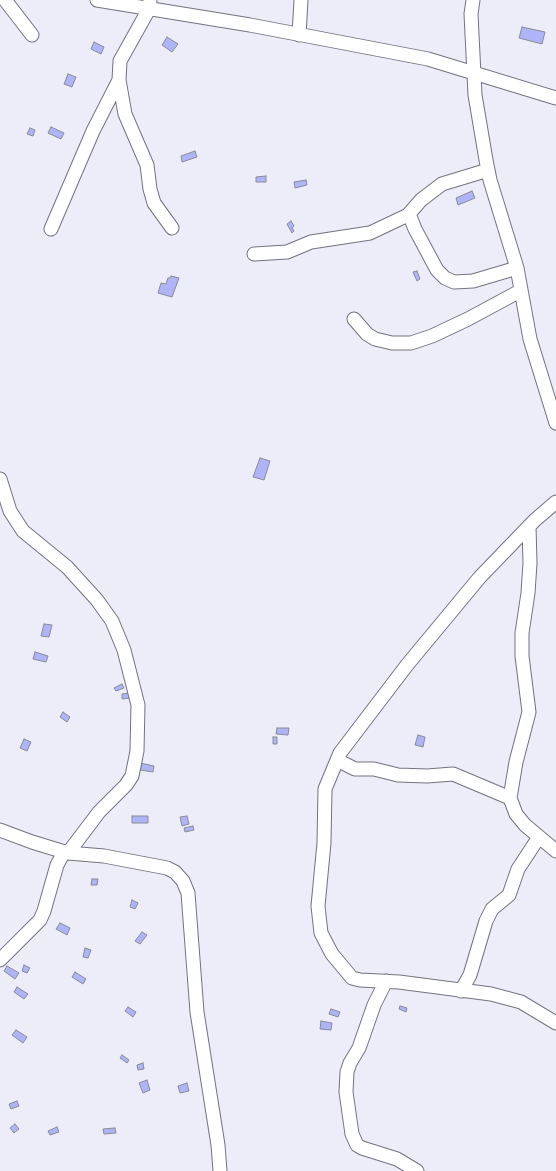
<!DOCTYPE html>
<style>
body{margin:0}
canvas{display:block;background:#ecedf9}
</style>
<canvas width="556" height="1171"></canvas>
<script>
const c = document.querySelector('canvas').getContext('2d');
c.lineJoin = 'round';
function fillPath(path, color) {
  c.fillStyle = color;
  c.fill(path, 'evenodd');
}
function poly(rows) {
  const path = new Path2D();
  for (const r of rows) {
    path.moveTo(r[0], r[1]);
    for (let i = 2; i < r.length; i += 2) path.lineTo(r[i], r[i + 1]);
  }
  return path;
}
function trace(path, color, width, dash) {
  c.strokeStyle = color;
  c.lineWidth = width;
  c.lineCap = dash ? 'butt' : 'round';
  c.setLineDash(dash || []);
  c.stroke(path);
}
const building = poly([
 [522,27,545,32,542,44,519,38,522,27],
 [167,37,178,44,172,52,162,45,167,37],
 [94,42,104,47,101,54,91,49,94,42],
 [68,74,76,77,72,87,64,84,68,74],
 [51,127,64,133,61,139,48,133,51,127],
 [30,128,35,130,33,136,27,134,30,128],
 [195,151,197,157,182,162,181,156,195,151],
 [266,176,266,182,256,182,256,177,266,176],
 [306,180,307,185,295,188,294,182,306,180],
 [472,191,475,198,458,205,456,198,472,191],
 [291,221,294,226,292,228,294,231,292,233,287,224,291,221],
 [417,271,420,279,417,281,413,272,417,271],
 [171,276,179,278,172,297,158,293,161,283,166,284,168,278,170,278,171,276],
 [260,458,270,461,264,480,253,477,260,458],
 [44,624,52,625,49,637,41,636,44,624],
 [35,652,48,656,46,662,33,659,35,652],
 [122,684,124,688,116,691,114,688,122,684],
 [129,693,130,698,122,699,122,694,129,693],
 [63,712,70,717,67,722,60,717,63,712],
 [277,728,289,728,288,735,276,734,277,728],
 [418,735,425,737,423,747,415,745,418,735],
 [273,737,277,737,277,744,273,744,273,737],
 [24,739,31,742,27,751,20,748,24,739],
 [140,763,154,766,153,772,140,770,140,763],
 [132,816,148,816,148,823,132,823,132,816],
 [187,816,189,824,182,826,180,817,187,816],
 [193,826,194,830,185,832,184,828,193,826],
 [92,879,98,879,97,885,91,885,92,879],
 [132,900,138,903,135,909,130,907,132,900],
 [60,923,70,928,67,935,56,929,60,923],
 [142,932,147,935,140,944,135,941,142,932],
 [85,948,91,950,88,958,83,957,85,948],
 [24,965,30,968,27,973,22,971,24,965],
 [7,966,19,973,15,979,4,971,7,966],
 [75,972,86,979,83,984,72,977,75,972],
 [17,987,28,994,24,999,14,992,17,987],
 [400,1006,407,1008,406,1012,399,1009,400,1006],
 [128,1007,136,1012,133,1017,125,1011,128,1007],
 [331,1009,340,1012,338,1017,329,1014,331,1009],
 [321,1021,332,1023,331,1030,320,1029,321,1021],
 [16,1030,27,1037,23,1043,12,1035,16,1030],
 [122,1055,129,1060,127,1063,120,1058,122,1055],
 [143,1063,144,1069,138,1070,137,1065,143,1063],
 [147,1080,150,1090,143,1093,139,1083,147,1080],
 [187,1083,189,1091,180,1093,178,1086,187,1083],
 [17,1101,19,1106,11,1109,9,1104,17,1101],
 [15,1124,19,1129,14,1133,10,1128,15,1124],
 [57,1127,59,1132,50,1135,48,1131,57,1127],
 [115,1128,116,1133,104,1134,103,1129,115,1128]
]);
fillPath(building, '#afb4f8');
trace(building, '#898b95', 1);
const minor = poly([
 [5,0,32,35],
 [97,0,250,25,428,59,556,98],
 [150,0,149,9,120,61,119,80,125,114,147,165,150,189,154,203,172,228],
 [473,0,471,14,475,95,486,160,490,180,517,268,530,339,556,423],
 [299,35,301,0],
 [409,214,415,229,437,270,445,278,454,282,473,281,517,268],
 [51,229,93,131,119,80],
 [254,254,287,252,311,242,370,233,408,215,421,200,442,184,488,170],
 [354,319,367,334,375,339,392,343,411,343,432,336,468,319,520,291],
 [0,479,10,511,23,531,67,567,97,600,112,621,124,650,138,705,137,751,132,776,126,785,99,812,68,853],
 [556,502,535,520,480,577,407,665,340,753,325,789,324,843,318,906,321,933,332,954,352,978,360,980,399,982,491,994,521,1002,556,1023],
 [529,526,530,563,528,593,522,633,522,656,529,712,516,762,510,798,516,814,525,825,556,851],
 [337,760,355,769,374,769,398,775,427,776,453,774,510,798],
 [0,830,32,842,68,853,104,856,167,868,175,872,183,881,188,893,197,1012,218,1145,220,1171],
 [0,960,40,920,44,911,57,865,64,852],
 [386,981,374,1005,359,1048,350,1063,347,1072,346,1092,352,1134,357,1145,362,1148,397,1159,417,1171],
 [461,991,470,975,486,921,492,909,509,895,518,869,539,837]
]);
trace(minor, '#72737e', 15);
trace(minor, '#fff', 13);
</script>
